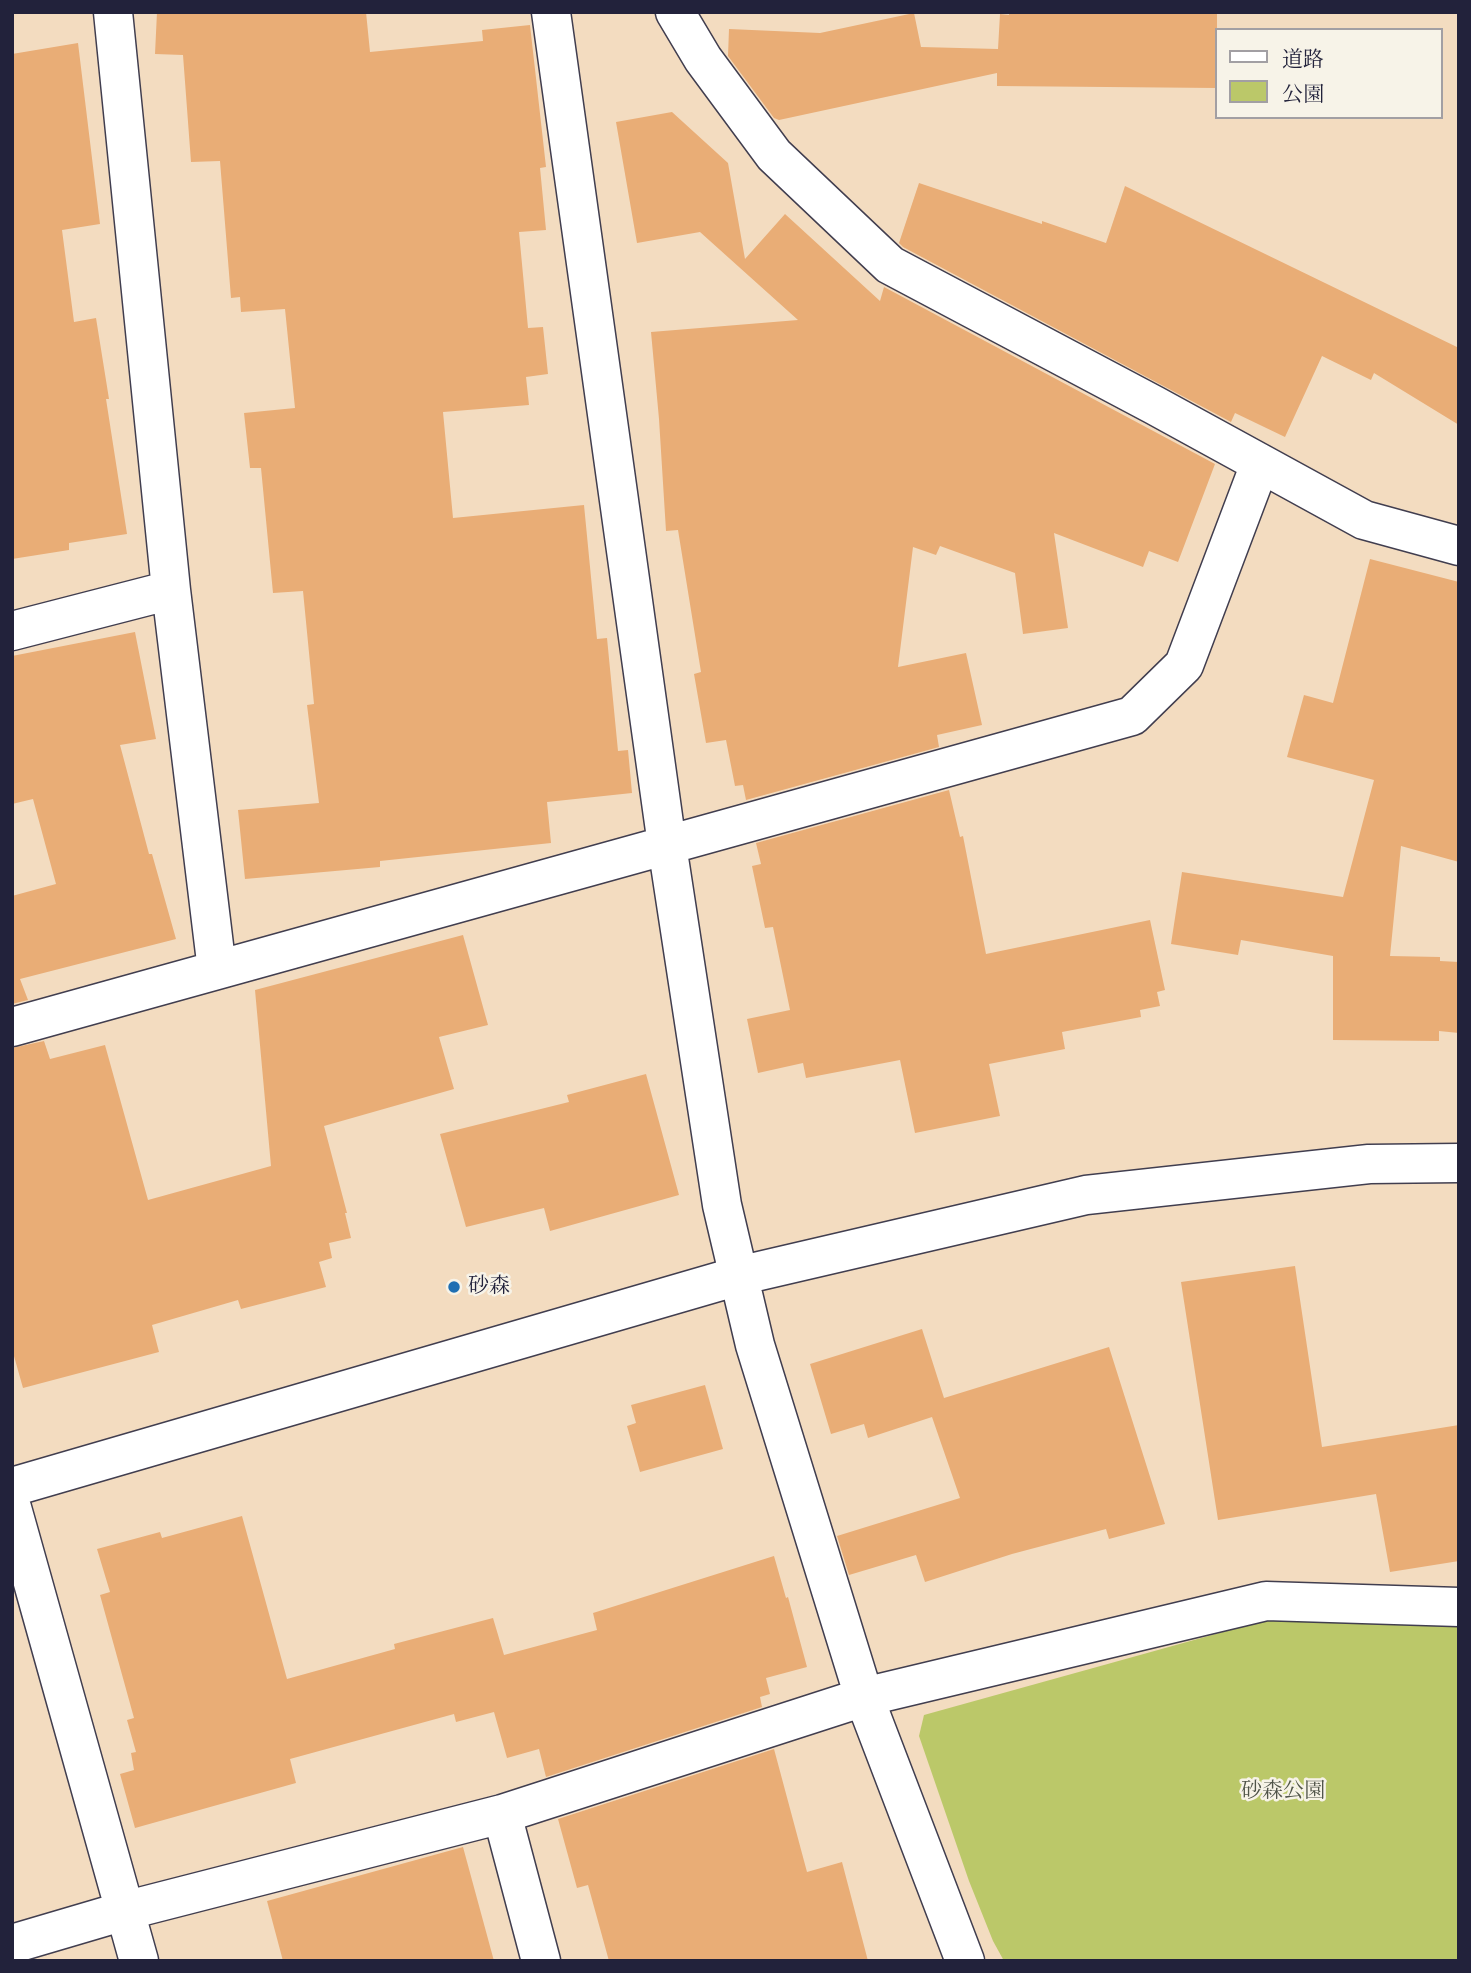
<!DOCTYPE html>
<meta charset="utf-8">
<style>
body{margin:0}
#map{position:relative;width:1471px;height:1973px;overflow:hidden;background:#f3dcc0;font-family:"IM FELL Great Primer","Noto Serif JP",serif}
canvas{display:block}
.frame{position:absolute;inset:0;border:14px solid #22223b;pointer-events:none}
.legend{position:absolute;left:1215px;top:28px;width:228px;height:91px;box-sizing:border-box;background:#f7f3e8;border:2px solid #a29fa3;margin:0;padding:9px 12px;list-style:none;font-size:21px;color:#22223b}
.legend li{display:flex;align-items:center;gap:14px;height:35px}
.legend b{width:35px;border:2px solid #a29fa3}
</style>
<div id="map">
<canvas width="1471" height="1973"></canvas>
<div class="frame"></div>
<ul class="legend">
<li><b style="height:9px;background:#fff"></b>道路</li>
<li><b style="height:19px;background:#bbc869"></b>公園</li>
</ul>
</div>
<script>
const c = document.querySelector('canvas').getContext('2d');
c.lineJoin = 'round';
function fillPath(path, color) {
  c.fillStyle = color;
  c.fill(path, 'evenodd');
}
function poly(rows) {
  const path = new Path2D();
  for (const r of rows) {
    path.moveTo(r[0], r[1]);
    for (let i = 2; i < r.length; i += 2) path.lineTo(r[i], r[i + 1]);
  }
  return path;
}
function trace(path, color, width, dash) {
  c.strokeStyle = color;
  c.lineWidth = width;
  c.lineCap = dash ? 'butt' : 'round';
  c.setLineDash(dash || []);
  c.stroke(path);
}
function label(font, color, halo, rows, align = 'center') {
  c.font = font + ' "IM FELL Great Primer","Noto Serif JP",serif';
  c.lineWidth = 5;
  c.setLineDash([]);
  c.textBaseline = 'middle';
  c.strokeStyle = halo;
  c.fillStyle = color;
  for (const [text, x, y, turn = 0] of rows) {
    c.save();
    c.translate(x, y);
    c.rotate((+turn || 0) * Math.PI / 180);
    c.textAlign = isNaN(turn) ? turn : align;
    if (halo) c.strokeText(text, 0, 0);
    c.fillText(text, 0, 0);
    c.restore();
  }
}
fillPath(poly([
 [1266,1620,1459,1624,1459,1961,1004,1961,993,1941,969,1881,919,1736,924,1715]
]), '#bbc869');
fillPath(poly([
 [157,12,366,12,370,52,483,41,482,30,530,25,546,167,540,168,546,230,519,232,528,328,543,327,548,374,526,377,529,405,443,412,453,518,584,505,597,639,607,638,618,751,628,750,632,793,547,802,551,843,380,861,380,867,245,879,238,810,319,803,307,705,314,704,303,591,273,593,261,468,250,468,244,413,295,408,285,309,241,312,240,297,231,298,220,161,191,162,183,55,155,54],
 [1009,12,1217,12,1217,88,997,86,997,73,779,120,774,118,728,56,729,29,820,33,914,13,921,47,998,49,1000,14,1009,15],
 [78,43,100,224,62,230,74,322,96,318,109,399,106,399,127,534,69,543,69,550,12,559,12,54],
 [672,112,728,163,745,259,785,214,880,301,884,287,1215,464,1178,562,1149,551,1143,567,1054,533,1068,628,1023,634,1015,573,940,546,936,555,913,547,898,667,966,653,982,725,937,735,939,747,746,800,743,785,735,786,726,740,706,743,694,674,701,672,678,530,666,531,659,419,651,332,798,320,700,232,637,243,616,122],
 [919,183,1042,224,1042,221,1106,243,1125,186,1459,348,1459,425,1374,373,1371,380,1322,356,1285,437,1235,413,1231,422,903,247,899,243],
 [1370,559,1459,582,1459,862,1401,846,1390,956,1440,957,1440,961,1459,962,1459,1033,1439,1031,1439,1041,1333,1040,1333,956,1241,940,1238,955,1171,944,1182,872,1343,897,1374,780,1287,757,1304,695,1333,703],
 [135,632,156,739,120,745,149,854,152,854,176,939,20,979,28,1000,12,1004,12,896,56,884,33,799,12,804,12,656],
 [949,790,960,837,963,836,986,954,1150,920,1165,990,1157,992,1160,1006,1140,1010,1141,1017,1062,1032,1065,1049,989,1064,1000,1116,915,1133,900,1060,806,1078,803,1063,758,1073,747,1019,790,1010,773,927,765,928,752,866,761,864,756,843],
 [463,935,488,1025,439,1037,454,1089,324,1126,347,1213,345,1213,351,1238,329,1243,332,1258,319,1262,326,1287,241,1309,238,1300,152,1325,159,1352,23,1388,12,1349,12,1048,44,1041,50,1059,105,1045,148,1200,271,1166,255,990],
 [646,1074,679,1195,550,1231,544,1208,466,1227,440,1134,569,1102,567,1095],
 [1295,1266,1322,1447,1459,1425,1459,1561,1390,1572,1376,1494,1218,1520,1181,1282],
 [922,1329,944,1398,1109,1347,1165,1524,1109,1539,1106,1529,1012,1554,925,1582,916,1555,849,1575,837,1536,960,1498,932,1417,868,1438,864,1424,831,1434,810,1364],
 [705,1385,723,1449,640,1472,627,1426,636,1423,631,1405],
 [242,1516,287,1679,395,1649,394,1644,493,1618,504,1655,597,1630,593,1613,774,1556,786,1598,788,1597,807,1667,766,1678,770,1694,760,1697,762,1707,546,1777,539,1749,507,1758,494,1712,456,1722,454,1714,290,1759,296,1783,135,1828,120,1774,134,1770,131,1753,136,1752,127,1720,134,1718,100,1595,110,1592,97,1549,160,1532,162,1538],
 [774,1749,807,1872,842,1862,868,1961,609,1961,588,1885,577,1888,558,1819],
 [463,1847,494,1961,283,1961,267,1901]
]), '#e9ad76');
const minor = poly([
 [113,12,171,590,217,970],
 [551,12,667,845,722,1205,755,1345,864,1697,965,1961],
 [675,12,703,59,774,155,890,265,1154,405,1364,520,1459,546],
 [12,631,171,590],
 [12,1027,1132,716,1184,665,1260,464],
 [12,1487,738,1276,1086,1195,1369,1164,1459,1163],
 [12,1508,139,1961],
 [502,1814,541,1961],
 [12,1944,124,1911,502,1814,864,1697,1266,1601,1459,1607]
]);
trace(minor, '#413e4f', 41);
trace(minor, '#fff', 38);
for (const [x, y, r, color] of [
 [454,1287,7,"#1f6fb2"]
]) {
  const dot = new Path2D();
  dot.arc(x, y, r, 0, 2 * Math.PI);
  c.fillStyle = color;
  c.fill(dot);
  trace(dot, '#f7f3e8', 2.5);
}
label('21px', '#22223b', '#f7f3e8', [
 ["砂森",468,1287]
], 'left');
label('21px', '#505449', '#f7f3e8', [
 ["砂森公園",1283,1792]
]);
</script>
